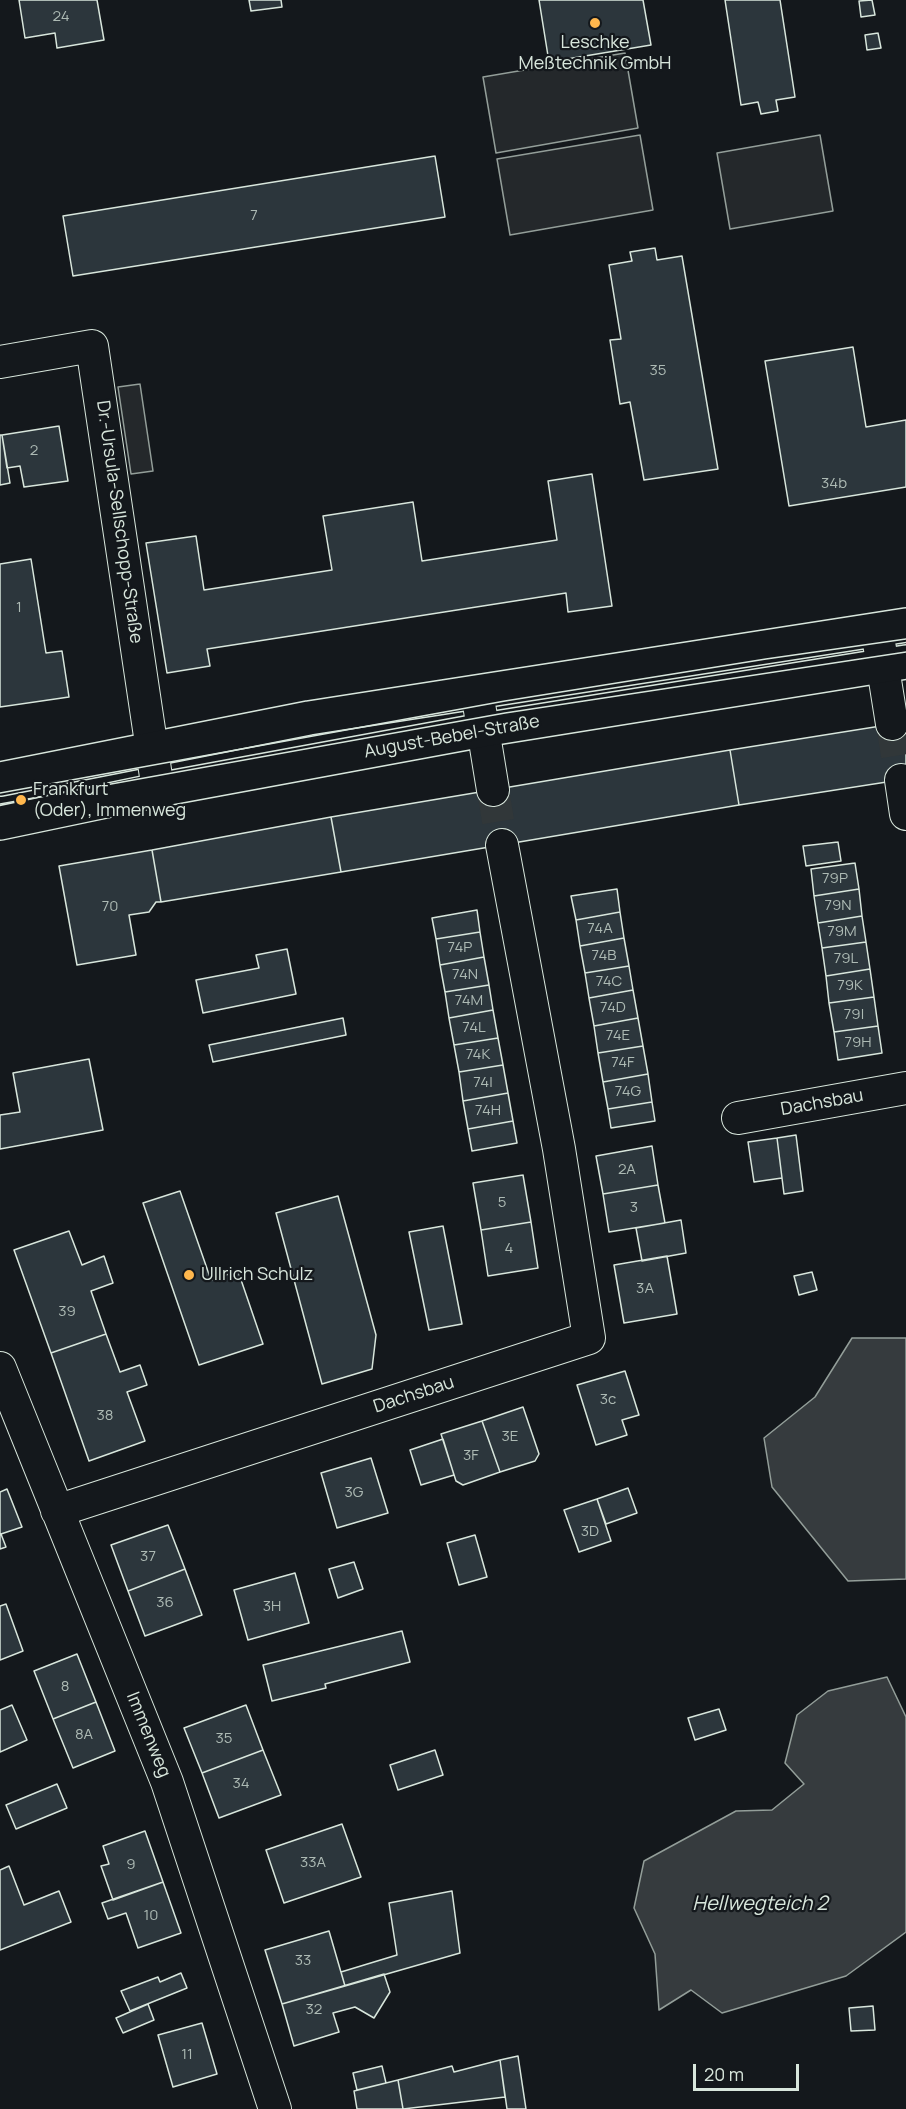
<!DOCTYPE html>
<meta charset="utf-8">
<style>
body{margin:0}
#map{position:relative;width:906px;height:2109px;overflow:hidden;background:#14181c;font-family:Manrope,sans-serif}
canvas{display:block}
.scale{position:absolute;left:693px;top:2064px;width:106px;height:27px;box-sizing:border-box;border:3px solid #d8e6dc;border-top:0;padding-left:8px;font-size:18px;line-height:21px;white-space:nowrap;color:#d8e6dc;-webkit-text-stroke:4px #14181c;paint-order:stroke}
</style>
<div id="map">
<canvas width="906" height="2109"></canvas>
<div class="scale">20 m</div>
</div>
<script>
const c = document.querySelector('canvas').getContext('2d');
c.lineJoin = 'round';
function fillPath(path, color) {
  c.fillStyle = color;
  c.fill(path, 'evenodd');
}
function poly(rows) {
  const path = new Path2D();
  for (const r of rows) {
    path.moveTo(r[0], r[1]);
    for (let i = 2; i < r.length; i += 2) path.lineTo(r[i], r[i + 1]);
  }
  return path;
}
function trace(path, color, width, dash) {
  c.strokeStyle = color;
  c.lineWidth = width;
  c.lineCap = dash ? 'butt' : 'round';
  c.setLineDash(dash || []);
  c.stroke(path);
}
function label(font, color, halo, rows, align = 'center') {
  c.font = font + ' Manrope,sans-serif';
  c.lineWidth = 4.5;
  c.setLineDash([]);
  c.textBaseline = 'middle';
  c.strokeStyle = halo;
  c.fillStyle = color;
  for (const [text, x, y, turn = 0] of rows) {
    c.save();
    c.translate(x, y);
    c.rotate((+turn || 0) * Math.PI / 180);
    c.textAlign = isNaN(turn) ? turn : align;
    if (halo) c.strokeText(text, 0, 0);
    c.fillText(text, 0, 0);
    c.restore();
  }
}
const parking = poly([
 [625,53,638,128,496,153,483,77,625,53],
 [640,135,653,210,510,235,497,159,640,135],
 [820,135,833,211,730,229,717,153,820,135],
 [140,384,153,471,131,474,118,387,140,384]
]);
fillPath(parking, '#24282b');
trace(parking, '#939e99', 1.5);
const water = poly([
 [852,1338,906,1338,906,1579,848,1581,772,1487,764,1438,815,1397,852,1338],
 [887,1677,906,1717,906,1932,846,1976,722,2013,691,1990,659,2010,655,1954,634,1908,644,1861,736,1811,772,1810,804,1784,785,1763,797,1715,828,1691,887,1677]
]);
fillPath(water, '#363b3e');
trace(water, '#939e99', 1.5);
const building = poly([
 [19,0,97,0,104,40,57,48,55,33,25,38,19,0],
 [249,0,281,0,282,7,251,11,249,0],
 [539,0,643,0,651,45,549,62,539,0],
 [725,0,780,0,795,97,776,100,778,111,761,114,758,102,741,105,725,0],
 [872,0,875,15,861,17,859,1,872,0],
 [878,33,881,48,867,50,865,35,878,33],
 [435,156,445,217,73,276,63,216,435,156],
 [655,248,657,260,682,256,718,469,644,480,630,402,620,404,610,340,621,339,609,265,632,261,630,252,655,248],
 [853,347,866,427,906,420,906,487,789,506,765,361,853,347],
 [59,426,68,481,24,487,20,466,7,468,2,435,59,426],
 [0,435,2,435,10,483,0,485,0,435],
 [592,474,612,606,568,612,566,593,207,649,210,666,167,673,146,543,196,536,204,590,332,570,323,516,413,502,422,561,557,540,548,481,592,474],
 [31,559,46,653,62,651,69,697,0,707,0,564,31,559],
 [906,722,906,779,739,805,730,750,906,722],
 [730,750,739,805,341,872,331,817,730,750],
 [331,817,341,872,161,902,152,850,331,817],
 [838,842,841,861,806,866,803,846,838,842],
 [152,850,161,902,156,902,149,912,129,915,136,955,77,965,59,866,152,850],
 [855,863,859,889,814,896,811,869,855,863],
 [617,889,620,912,576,920,571,896,617,889],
 [859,889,862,916,818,923,814,896,859,889],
 [477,910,480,932,436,939,432,918,477,910],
 [620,912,624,938,580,946,576,920,620,912],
 [862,916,866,942,822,948,818,923,862,916],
 [480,932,484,957,440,965,436,939,480,932],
 [624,938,629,966,585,973,580,946,624,938],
 [866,942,870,969,826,976,822,948,866,942],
 [287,949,296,994,203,1013,196,980,259,968,256,955,287,949],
 [484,957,489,985,445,992,440,965,484,957],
 [629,966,633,990,589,998,585,973,629,966],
 [870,969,874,997,829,1003,826,976,870,969],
 [489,985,493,1010,449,1018,445,992,489,985],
 [633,990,638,1018,594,1026,589,998,633,990],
 [874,997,878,1026,834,1032,829,1003,874,997],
 [493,1010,498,1038,454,1045,449,1018,493,1010],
 [343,1018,346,1035,213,1062,209,1045,343,1018],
 [638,1018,643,1046,598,1053,594,1026,638,1018],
 [878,1026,882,1053,838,1060,834,1032,878,1026],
 [498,1038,503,1065,459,1072,454,1045,498,1038],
 [643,1046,648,1074,603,1082,598,1053,643,1046],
 [89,1059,103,1130,0,1149,0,1115,20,1112,13,1073,89,1059],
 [503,1065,508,1093,463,1101,459,1072,503,1065],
 [648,1074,652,1102,608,1109,603,1082,648,1074],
 [508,1093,513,1121,468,1129,463,1101,508,1093],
 [652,1102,655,1121,611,1128,608,1109,652,1102],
 [513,1121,517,1143,472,1151,468,1129,513,1121],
 [796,1135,803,1191,784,1194,777,1138,796,1135],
 [777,1138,782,1178,754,1182,748,1142,777,1138],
 [652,1146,658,1185,603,1194,596,1156,652,1146],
 [523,1175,531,1222,481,1230,473,1183,523,1175],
 [658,1185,665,1223,609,1232,603,1194,658,1185],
 [180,1191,211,1280,238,1271,263,1344,199,1365,143,1203,180,1191],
 [338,1196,376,1335,372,1369,322,1384,276,1213,338,1196],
 [681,1220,686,1253,642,1261,636,1228,681,1220],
 [531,1222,538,1268,488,1276,481,1230,531,1222],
 [443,1226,462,1324,429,1330,409,1232,443,1226],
 [69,1231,82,1265,104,1256,113,1283,91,1291,106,1334,51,1353,14,1250,69,1231],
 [667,1256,677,1314,624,1323,614,1265,667,1256],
 [812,1272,817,1290,799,1295,794,1276,812,1272],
 [106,1334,120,1372,140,1365,147,1385,127,1392,145,1441,89,1461,51,1353,106,1334],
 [625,1371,639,1415,622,1420,627,1435,596,1445,577,1385,625,1371],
 [523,1407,539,1454,535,1461,500,1472,482,1421,523,1407],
 [482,1421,500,1472,463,1485,456,1481,441,1434,482,1421],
 [443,1439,454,1475,421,1485,410,1450,443,1439],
 [371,1458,388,1513,337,1528,321,1473,371,1458],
 [628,1488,637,1513,606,1524,597,1499,628,1488],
 [7,1489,22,1527,1,1534,6,1547,0,1549,0,1492,7,1489],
 [597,1499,611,1541,579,1552,564,1510,597,1499],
 [168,1525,185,1569,128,1591,111,1545,168,1525],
 [475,1535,487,1577,459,1585,447,1543,475,1535],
 [354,1562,363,1589,338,1598,329,1569,354,1562],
 [185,1569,202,1615,145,1636,128,1591,185,1569],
 [295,1573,309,1623,248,1640,234,1590,295,1573],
 [6,1604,23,1651,0,1660,0,1606,6,1604],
 [402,1631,410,1662,325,1684,326,1688,272,1701,263,1665,402,1631],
 [77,1654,96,1702,53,1719,34,1671,77,1654],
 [96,1702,115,1751,73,1768,53,1719,96,1702],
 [12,1705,27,1740,0,1752,0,1710,12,1705],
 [246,1705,263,1750,202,1773,184,1728,246,1705],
 [719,1709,726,1730,695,1740,688,1718,719,1709],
 [263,1750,281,1795,219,1818,202,1773,263,1750],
 [435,1750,443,1775,398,1790,390,1765,435,1750],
 [57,1784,67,1808,16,1829,6,1805,57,1784],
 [342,1824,361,1877,284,1903,266,1850,342,1824],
 [145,1831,163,1882,113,1900,101,1866,109,1864,103,1846,145,1831],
 [9,1866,24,1905,59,1891,71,1922,0,1950,0,1870,9,1866],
 [163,1882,181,1933,138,1948,126,1913,108,1919,102,1903,163,1882],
 [452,1891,460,1953,345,1986,341,1972,397,1955,389,1903,452,1891],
 [329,1931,345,1986,282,2004,265,1950,329,1931],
 [181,1973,187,1988,130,2011,121,1991,158,1977,160,1982,181,1973],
 [384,1974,390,1992,374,2018,355,2007,333,2013,339,2032,294,2046,282,2004,384,1974],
 [148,2004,154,2020,123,2033,116,2018,148,2004],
 [873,2006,875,2030,851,2031,849,2008,873,2006],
 [202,2023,217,2074,173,2087,158,2035,202,2023],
 [518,2056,526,2109,507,2109,500,2060,518,2056],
 [500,2060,505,2097,403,2109,398,2080,452,2066,454,2072,500,2060],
 [382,2066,386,2083,357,2090,353,2073,382,2066],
 [398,2080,403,2109,357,2109,354,2091,398,2080]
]);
fillPath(building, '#2c363c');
trace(building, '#d8e6dc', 1.5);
trace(poly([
 [892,724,901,780],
 [493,790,502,845]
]), '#313739', 32, [32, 16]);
const minor = poly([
 [0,362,92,346,158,790],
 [877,630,892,724],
 [477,692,493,790],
 [901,780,906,814],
 [738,1118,906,1088],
 [0,1368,167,1782,275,2109],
 [57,1511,589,1338,559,1149,502,845]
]);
const tertiary = poly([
 [0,779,309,718,906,625],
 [0,823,158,790,483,730,906,662]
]);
trace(minor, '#d8e6dc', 34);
trace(tertiary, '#d8e6dc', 36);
trace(minor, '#14181c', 32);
trace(tertiary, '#14181c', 33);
trace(poly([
 [0,793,505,701,766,659,906,639],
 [0,804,505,713,906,652]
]), '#d8e6dc', 1.5);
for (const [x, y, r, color] of [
 [595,23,6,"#ffb74d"],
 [21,800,6,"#ffb74d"],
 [189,1275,6,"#ffb74d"]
]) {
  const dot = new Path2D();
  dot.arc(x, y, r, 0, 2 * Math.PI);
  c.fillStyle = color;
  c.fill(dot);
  trace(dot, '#14181c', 2);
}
label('15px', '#adbab4', null, [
 ["24",61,17],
 ["7",254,216],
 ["35",658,371],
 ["2",34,451],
 ["34b",834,484],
 ["1",19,608],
 ["79P",835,879],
 ["79N",838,906],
 ["70",110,907],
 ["74A",600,929],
 ["79M",842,932],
 ["74P",460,948],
 ["74B",604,956],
 ["79L",846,959],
 ["74N",465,975],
 ["74C",609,982],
 ["79K",850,986],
 ["74M",469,1001],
 ["74D",613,1008],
 ["79I",854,1015],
 ["74L",474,1028],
 ["74E",618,1036],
 ["79H",858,1043],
 ["74K",478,1055],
 ["74F",623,1063],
 ["74I",483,1083],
 ["74G",628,1092],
 ["74H",488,1111],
 ["2A",627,1170],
 ["5",502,1203],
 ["3",634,1208],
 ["4",509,1249],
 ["3A",645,1289],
 ["39",67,1312],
 ["3c",608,1400],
 ["38",105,1416],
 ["3E",510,1437],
 ["3F",471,1456],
 ["3G",354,1493],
 ["3D",590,1532],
 ["37",148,1557],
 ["36",165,1603],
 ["3H",272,1607],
 ["8",65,1687],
 ["8A",84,1735],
 ["35",224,1739],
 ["34",241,1784],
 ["33A",313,1863],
 ["9",131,1865],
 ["10",151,1916],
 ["33",303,1961],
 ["32",314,2010],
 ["11",187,2055]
]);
label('18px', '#d8e6dc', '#14181c', [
 ["Leschke",595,43,"center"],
 ["Meßtechnik GmbH",595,64,"center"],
 ["Frankfurt",33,790],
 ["(Oder), Immenweg",33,811],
 ["Ullrich Schulz",201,1275]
], 'left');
label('18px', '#d8e6dc', '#14181c', [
 ["Dr.-Ursula-Sellschopp-Straße",119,522,82],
 ["August-Bebel-Straße",452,737,-10],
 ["Dachsbau",822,1103,-10],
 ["Dachsbau",414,1395,-18],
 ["Immenweg",148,1735,68]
]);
label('italic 20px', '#d8e6dc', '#14181c', [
 ["Hellwegteich 2",760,1904]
]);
</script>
